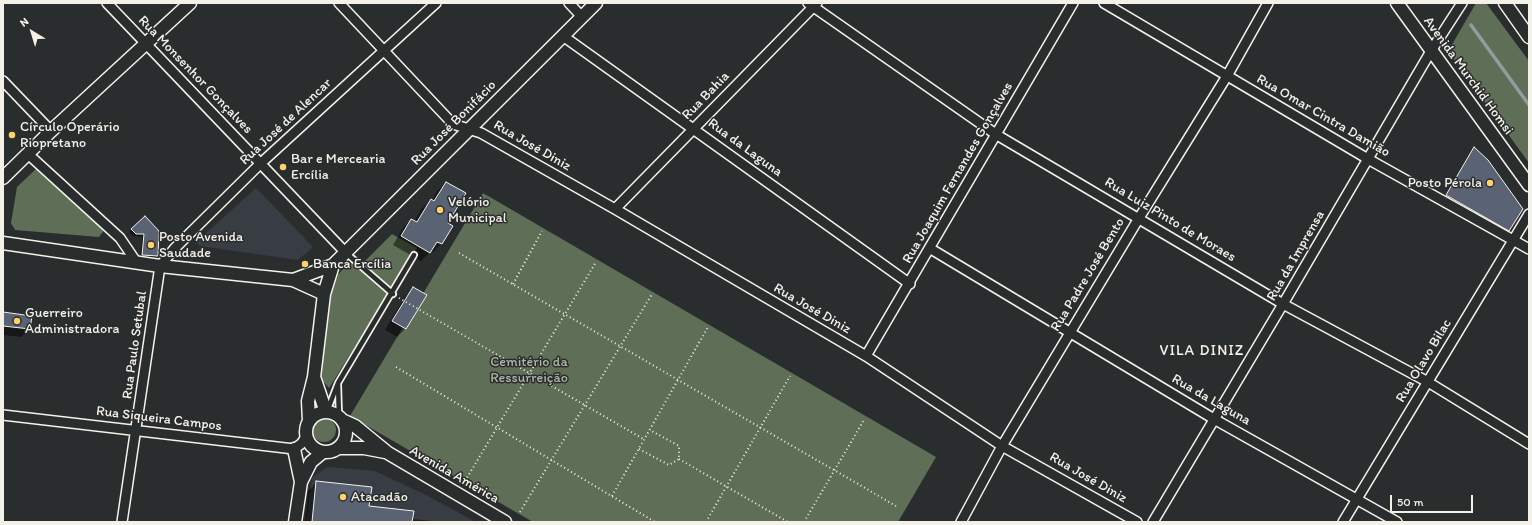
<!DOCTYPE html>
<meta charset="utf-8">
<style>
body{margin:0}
#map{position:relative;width:1532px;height:525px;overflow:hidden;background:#2a2d2e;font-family:Itim,sans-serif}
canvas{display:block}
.frame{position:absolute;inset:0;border:4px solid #f4f1e8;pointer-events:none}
.north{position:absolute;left:12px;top:12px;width:40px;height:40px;-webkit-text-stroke:3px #2a2d2e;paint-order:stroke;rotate:322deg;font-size:11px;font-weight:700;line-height:16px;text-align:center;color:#f4f1e8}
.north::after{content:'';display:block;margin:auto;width:14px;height:18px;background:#f4f1e8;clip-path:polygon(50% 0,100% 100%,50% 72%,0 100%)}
.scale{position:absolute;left:1390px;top:495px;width:83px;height:18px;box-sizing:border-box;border:2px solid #f4f1e8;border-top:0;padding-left:5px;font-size:12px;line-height:14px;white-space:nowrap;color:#f4f1e8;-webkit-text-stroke:3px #2a2d2e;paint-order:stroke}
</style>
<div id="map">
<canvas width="1532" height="525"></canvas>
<div class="frame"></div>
<div class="north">N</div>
<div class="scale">50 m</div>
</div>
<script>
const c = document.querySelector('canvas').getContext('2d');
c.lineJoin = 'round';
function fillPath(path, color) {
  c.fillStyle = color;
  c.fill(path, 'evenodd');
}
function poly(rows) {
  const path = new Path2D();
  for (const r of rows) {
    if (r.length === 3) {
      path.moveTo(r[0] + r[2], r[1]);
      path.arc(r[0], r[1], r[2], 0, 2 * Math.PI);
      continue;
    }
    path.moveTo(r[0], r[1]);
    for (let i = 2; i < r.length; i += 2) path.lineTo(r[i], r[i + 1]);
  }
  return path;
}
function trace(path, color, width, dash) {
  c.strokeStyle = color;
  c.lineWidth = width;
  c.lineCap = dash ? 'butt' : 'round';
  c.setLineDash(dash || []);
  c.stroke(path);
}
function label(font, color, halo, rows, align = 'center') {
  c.font = font + ' Itim,sans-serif';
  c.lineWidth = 3;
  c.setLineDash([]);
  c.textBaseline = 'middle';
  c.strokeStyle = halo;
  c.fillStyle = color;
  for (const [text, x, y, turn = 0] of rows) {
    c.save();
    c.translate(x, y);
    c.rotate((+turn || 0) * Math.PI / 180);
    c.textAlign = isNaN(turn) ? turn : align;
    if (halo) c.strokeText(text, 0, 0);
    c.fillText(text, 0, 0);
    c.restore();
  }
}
fillPath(poly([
 [256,188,313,247,298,260,200,246,196,242],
 [327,467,375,471,428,496,476,522,306,522,312,478]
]), '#383d43');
fillPath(poly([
 [1476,3,1486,3,1529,61,1529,163,1450,54,1450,48],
 [37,168,105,229,99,237,15,230,11,223,17,187],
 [483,193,936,457,898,522,533,522,350,416],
 [392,234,417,248,329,388,320,378,329,301,338,275,355,255,364,262],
 [324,430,12]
]), '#5e6e57');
fillPath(poly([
 [1474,148,1509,231,1505,235,1443,199],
 [446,183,447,223,452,226,441,244,433,252,431,251,421,261,393,245,403,228,411,220,414,222,422,208,432,201,437,191],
 [145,218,157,256,154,258,140,258,142,237,133,236,129,232],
 [414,289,406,328,397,337,385,330,405,297],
 [3,313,29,329,21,337,3,335],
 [317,482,368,507,412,519,443,522,305,522,308,491]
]), '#0007');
trace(poly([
 [1471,25,1529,105]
]), '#8f9d9f', 3.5);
const building = poly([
 [1474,147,1488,160,1523,209,1509,231,1446,195,1474,147],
 [446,182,466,193,448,223,453,226,442,244,437,242,430,253,401,236,411,219,417,222,431,199,434,201,446,182],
 [145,216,159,231,158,256,142,255,144,234,136,234,131,229,145,216],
 [413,287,427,295,406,329,392,321,413,287],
 [3,312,32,316,30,329,3,326,3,312],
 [316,481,372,487,369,506,414,511,412,522,312,522,316,481]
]);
fillPath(building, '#596374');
trace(building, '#f4f1e8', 1);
const lane = poly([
 [346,253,393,294],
 [338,384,339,416],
 [328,409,338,383,414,255]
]);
const street = poly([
 [107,3,346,253],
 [339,3,453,124,481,133,615,209,866,356,1002,446,1137,522],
 [569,3,582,17],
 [808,3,997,135,1283,304,1428,382,1529,444],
 [1104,3,1368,159,1529,249],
 [563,36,910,284],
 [3,81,51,131],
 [28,154,120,238,137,263],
 [615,209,817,3],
 [931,249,1214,419,1397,522],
 [866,356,1073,3],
 [3,415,294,449,301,444,306,437],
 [122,522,160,266,174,249,260,164,436,3],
 [961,522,1002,446,1139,218,1227,76,1268,3],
 [1153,522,1283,304,1431,51,1462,3],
 [1343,522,1529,214]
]);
const secondary = poly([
 [1397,3,1529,185],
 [1505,3,1529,37],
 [3,178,51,131,190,3],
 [3,243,160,266,293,280,324,294],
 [293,280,333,265,596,3],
 [314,377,326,412],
 [326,432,20],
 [342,420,355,426,388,453,505,522],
 [309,421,308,401,314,377,324,294,333,265],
 [338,448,364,448,385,452],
 [294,449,301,482],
 [295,522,301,482,311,462,323,452]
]);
trace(lane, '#f4f1e8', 8);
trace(street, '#f4f1e8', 12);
trace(secondary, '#f4f1e8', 15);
trace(poly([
 [459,253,896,506],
 [513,284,542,231],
 [399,298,645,440],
 [396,367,655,522],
 [639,449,669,465,679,459,679,446,650,430],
 [679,459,788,522],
 [465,481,596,262],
 [612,496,708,327],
 [520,512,652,294],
 [706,522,790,376],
 [804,522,864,420]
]), '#f4f1e8', 2, [1, 3]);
trace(lane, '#2a2d2e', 4.5);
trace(street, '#2a2d2e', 9);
trace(secondary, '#2a2d2e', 12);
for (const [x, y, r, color] of [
 [12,135,4,"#ffd166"],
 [283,167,4,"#ffd166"],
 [1490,183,4,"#ffd166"],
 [440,210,4,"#ffd166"],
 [151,245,4,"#ffd166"],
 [305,264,4,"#ffd166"],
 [17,321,4,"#ffd166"],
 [343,497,4,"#ffd166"]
]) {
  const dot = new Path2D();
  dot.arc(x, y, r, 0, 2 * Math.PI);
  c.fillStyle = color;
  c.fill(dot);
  trace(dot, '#2a2d2e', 1.5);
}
label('14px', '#f4f1e8', '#2a2d2e', [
 ["Rua Monsenhor Gonçalves",195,75,46],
 ["Avenida Murchid Homsi",1468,76,54],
 ["Rua Bahia",706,96,-46],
 ["Rua Omar Cintra Damião",1323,116,30],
 ["Rua José de Alencar",286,122,-43],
 ["Rua José Bonifácio",454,123,-45],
 ["Rua José Diniz",532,146,30],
 ["Rua da Laguna",745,148,36],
 ["Rua Joaquim Fernandes Gonçalves",958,173,-60],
 ["Rua Luiz Pinto de Moraes",1170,220,31],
 ["Rua da Imprensa",1296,256,-60],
 ["Rua Padre José Bento",1088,275,-59],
 ["Rua José Diniz",812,309,30],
 ["Rua Paulo Setubal",135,345,-82],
 ["Rua Olavo Bilac",1424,361,-59],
 ["Rua da Laguna",1211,400,30],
 ["Rua Siqueira Campos",159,419,7],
 ["Avenida América",454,475,30],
 ["Rua José Diniz",1088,478,30]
]);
label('14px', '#f4f1e8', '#2a2d2e', [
 ["Círculo Operário",20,127],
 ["Riopretano",20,143],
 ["Bar e Mercearia",291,159],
 ["Ercília",291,175],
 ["Posto Pérola",1482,183,"right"],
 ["Velório",448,202],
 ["Municipal",448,218],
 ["Posto Avenida",159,237],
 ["Saudade",159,253],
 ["Banca Ercília",313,264],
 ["Guerreiro",25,313],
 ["Administradora",25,329],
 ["Atacadão",351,497]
], 'left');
label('14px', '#b0b6a7', '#2a2d2e', [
 ["Cemitério da",529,362],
 ["Ressurreição",529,378]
]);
c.letterSpacing = '1px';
label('15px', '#f4f1e8', '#2a2d2e', [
 ["VILA DINIZ",1202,351]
]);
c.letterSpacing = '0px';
</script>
